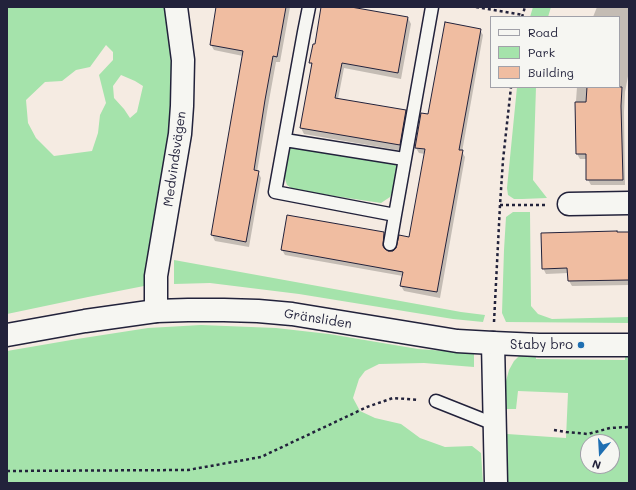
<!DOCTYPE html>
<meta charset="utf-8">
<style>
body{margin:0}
#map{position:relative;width:636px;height:490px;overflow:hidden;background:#f5ebe2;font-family:Mali,sans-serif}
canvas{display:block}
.frame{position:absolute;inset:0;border:8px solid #22223b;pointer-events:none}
.legend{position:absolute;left:490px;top:16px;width:130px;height:72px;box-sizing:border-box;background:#f6f6f2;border:1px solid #a1a1a9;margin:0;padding:5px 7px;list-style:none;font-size:12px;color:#22223b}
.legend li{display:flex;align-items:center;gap:8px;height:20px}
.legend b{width:20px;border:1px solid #a1a1a9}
.north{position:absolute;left:580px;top:434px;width:40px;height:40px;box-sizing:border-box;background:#f6f6f2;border:1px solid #a1a1a9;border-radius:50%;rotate:198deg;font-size:11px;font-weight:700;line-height:16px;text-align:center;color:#22223b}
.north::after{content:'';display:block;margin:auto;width:14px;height:18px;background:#1f6fb2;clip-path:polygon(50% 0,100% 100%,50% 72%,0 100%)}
</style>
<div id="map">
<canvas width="636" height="490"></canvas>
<div class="frame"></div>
<ul class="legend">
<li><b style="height:5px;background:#f6f6f2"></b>Road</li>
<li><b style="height:11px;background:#a5e3ab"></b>Park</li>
<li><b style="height:11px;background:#f0bda1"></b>Building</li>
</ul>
<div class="north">N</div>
</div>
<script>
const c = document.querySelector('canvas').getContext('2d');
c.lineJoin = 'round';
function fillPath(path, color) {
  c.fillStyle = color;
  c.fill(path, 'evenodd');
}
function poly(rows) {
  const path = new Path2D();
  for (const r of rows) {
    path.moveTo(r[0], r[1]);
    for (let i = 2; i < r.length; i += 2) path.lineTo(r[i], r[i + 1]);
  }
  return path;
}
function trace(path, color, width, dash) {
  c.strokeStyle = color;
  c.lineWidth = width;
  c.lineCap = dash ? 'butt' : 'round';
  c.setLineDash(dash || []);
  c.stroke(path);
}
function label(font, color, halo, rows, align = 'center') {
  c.font = font + ' Mali,sans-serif';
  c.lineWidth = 3.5;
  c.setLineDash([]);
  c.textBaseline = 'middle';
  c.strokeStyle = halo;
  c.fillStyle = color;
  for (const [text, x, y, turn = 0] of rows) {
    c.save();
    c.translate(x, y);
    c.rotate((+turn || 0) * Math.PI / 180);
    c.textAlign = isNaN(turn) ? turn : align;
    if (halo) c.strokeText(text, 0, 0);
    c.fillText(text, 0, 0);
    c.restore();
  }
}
fillPath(poly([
 [7,7,165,7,170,46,172,85,169,130,149,254,144,286,88,297,7,314],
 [106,45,113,52,113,60,99,75,106,103,100,115,98,133,92,151,54,156,36,138,28,123,26,100,45,82,62,81,76,70,90,67],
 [121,75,135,81,143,86,137,112,130,118,124,109,114,98,113,86],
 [533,7,551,7,548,17,530,17],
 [517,87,536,87,533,180,547,198,522,199,514,199,508,195,507,188],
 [289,144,398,162,394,189,390,197,381,203,294,190,287,185,284,176],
 [513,212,530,212,531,306,538,314,552,319,629,317,629,323,506,322,502,313,504,250,506,217],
 [174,260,461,312,485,315,483,322,453,319,299,294,210,283,174,284],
 [201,325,276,328,329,334,418,349,474,353,474,367,424,363,379,364,365,371,359,379,353,398,360,411,375,418,401,424,420,438,445,447,472,446,481,453,483,483,7,483,7,351,77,339,148,328],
 [535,351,536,359,625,360,625,351,629,351,629,483,508,483,507,434,566,438,568,393,518,391,516,409,505,409,506,381,509,370,514,361,521,354],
 [588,442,612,442,612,466,588,466]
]), '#a5e3ab');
fillPath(poly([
 [217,7,290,7,280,62,276,62,268,106,257,172,258,172,261,178,249,247,215,241,212,235,243,56,214,50,211,45],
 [322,7,351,7,352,8,408,18,411,24,401,79,344,68,338,99,405,111,409,117,403,151,304,134,301,128,312,66,310,62,316,45],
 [597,7,629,7,629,71,625,92,624,112,625,185,591,185,588,180,587,159,580,159,577,154,575,115,577,87,619,87,619,17,593,17],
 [480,30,483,35,462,152,465,157,440,298,404,291,401,286,403,276,285,255,282,250,384,233,387,239,385,251,393,252,410,238,425,154,419,153,416,148,429,115],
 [629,233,629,285,572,286,569,281,568,273,546,274,543,268]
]), '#0003');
const building = poly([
 [216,7,286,7,277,57,273,56,265,100,254,170,259,171,246,242,211,235,243,51,210,45,216,7],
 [321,7,351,7,408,17,398,73,342,63,335,98,406,110,400,145,300,128,312,63,309,63,313,44,315,44,321,7],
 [445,22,481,29,459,150,463,150,437,292,400,286,403,272,281,250,287,215,384,232,383,246,385,249,388,251,393,251,396,248,399,235,409,237,425,149,415,148,421,113,428,114,445,22],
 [587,87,622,87,621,106,623,180,586,180,586,154,576,154,575,102,586,102,587,87],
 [617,231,617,232,629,232,629,280,568,281,567,268,542,269,541,233,617,231]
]);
fillPath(building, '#f0bda1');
trace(building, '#22223b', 1);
const lane = poly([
 [309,7,304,32,275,192,395,215,432,7],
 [285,140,404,159],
 [390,244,395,215],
 [436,401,494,424]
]);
const street = poly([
 [569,204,629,203],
 [156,311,156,276,180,134,182,106,183,60,176,7],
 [493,343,496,483]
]);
const secondary = poly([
 [7,335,85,321,156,311,188,310,224,310,258,311,292,314,457,341,493,343,539,345,629,345]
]);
trace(lane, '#22223b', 15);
trace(street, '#22223b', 25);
trace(secondary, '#22223b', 25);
trace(poly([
 [476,7,523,15],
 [522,17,525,7],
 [500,205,548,205],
 [494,322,500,205,503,160,511,87],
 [554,430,566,432,588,434,610,428,629,427],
 [7,471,188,470,261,457,367,407,393,398,419,400]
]), '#22223b', 2.5, [3, 3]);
trace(lane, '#f6f6f2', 12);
trace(street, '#f6f6f2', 22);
trace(secondary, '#f6f6f2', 22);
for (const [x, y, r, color] of [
 [581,345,4,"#1f6fb2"]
]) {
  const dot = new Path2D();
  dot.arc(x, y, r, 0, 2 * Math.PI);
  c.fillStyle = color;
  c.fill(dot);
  trace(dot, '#f6f6f2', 1.5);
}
label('13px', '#22223b', '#f6f6f2', [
 ["Medvindsvägen",175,159,-82],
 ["Gränsliden",318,319,9]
]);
label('13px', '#22223b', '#f6f6f2', [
 ["Staby bro",573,345]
], 'right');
</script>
